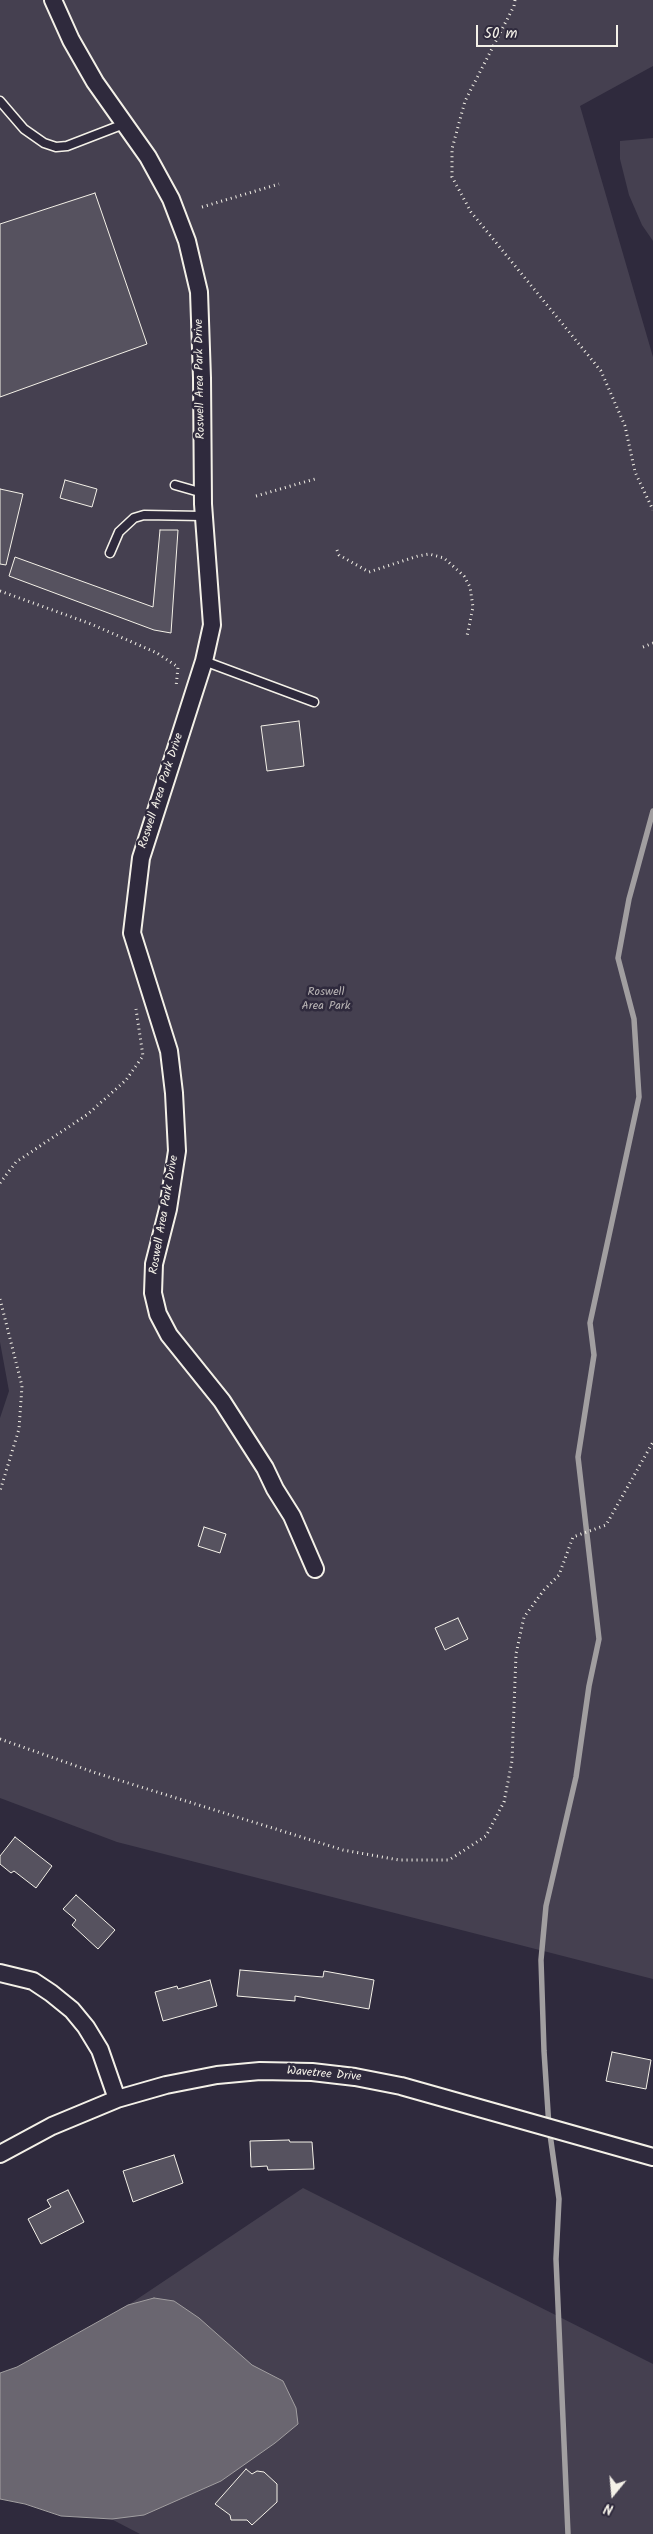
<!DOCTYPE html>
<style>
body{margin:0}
#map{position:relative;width:653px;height:2534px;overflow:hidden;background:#2f2a3d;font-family:Kalam,sans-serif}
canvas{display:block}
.north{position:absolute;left:588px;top:2469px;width:50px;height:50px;-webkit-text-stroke:4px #2f2a3d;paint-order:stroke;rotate:197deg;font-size:14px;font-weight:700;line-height:20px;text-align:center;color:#f4f1e8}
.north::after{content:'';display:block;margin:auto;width:18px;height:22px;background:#f4f1e8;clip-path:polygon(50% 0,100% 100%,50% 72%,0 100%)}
.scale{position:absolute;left:476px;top:25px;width:142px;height:22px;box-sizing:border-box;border:2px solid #f4f1e8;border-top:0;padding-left:6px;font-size:15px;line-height:18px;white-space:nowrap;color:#f4f1e8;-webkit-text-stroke:4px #2f2a3d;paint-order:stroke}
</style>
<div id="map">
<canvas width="653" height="2534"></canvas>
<div class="north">N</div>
<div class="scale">50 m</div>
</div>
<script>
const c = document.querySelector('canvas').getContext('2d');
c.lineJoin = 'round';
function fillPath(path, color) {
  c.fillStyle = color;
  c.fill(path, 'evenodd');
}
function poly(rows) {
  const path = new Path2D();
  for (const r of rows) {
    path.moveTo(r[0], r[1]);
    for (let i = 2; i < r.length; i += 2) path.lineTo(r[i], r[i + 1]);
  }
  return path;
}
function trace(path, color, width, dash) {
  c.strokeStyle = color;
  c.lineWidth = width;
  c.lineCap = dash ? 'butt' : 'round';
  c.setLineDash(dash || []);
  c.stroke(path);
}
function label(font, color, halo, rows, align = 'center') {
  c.font = font + ' Kalam,sans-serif';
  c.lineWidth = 5;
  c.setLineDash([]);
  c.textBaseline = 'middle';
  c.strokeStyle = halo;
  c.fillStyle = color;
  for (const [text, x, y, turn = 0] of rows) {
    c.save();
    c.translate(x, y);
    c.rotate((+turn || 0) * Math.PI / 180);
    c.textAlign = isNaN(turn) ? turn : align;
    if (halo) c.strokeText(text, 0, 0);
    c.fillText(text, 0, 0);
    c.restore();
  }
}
fillPath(poly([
 [0,0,653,0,653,66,580,106,653,357,653,1979,117,1842,0,1798,0,1418,9,1391,0,1342],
 [653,138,653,241,642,225,629,195,620,159,620,141],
 [303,2188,653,2364,653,2534,140,2534,0,2461,0,2391]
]), '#454050');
const water = poly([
 [154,2298,174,2301,199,2318,252,2365,283,2381,296,2408,298,2424,275,2443,221,2481,144,2515,112,2519,61,2516,25,2504,0,2499,0,2373,17,2367,128,2305,154,2298]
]);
fillPath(water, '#6a6670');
trace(water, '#a19ea0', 1);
trace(poly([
 [568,2534,556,2259,559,2199,549,2127,544,2051,541,1960,546,1906,576,1777,589,1686,599,1639,578,1457,594,1355,590,1323,639,1097,634,1019,618,958,629,899,653,811]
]), '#a19ea0', 5.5);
const building = poly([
 [95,193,147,344,0,397,0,224,95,193],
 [65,480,97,489,92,507,60,498,65,480],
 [0,489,23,494,6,565,0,564,0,489],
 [160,530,178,530,171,633,154,630,9,576,15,557,153,607,160,530],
 [299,721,304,766,267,771,261,726,299,721],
 [204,1527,226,1534,220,1553,198,1546,204,1527],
 [458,1618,468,1639,445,1650,435,1628,458,1618],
 [15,1837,52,1866,36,1888,14,1871,11,1873,0,1864,0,1856,15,1837],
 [76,1895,115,1930,98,1949,72,1925,76,1920,63,1909,76,1895],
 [240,1970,323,1977,324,1971,374,1980,369,2009,295,1996,295,2001,237,1996,240,1970],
 [210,1980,217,2006,163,2021,155,1992,177,1986,178,1989,210,1980],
 [612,2052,651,2060,646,2089,606,2081,612,2052],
 [289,2140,290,2142,312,2142,314,2169,268,2170,267,2166,251,2167,250,2141,289,2140],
 [174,2155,183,2183,133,2202,123,2171,174,2155],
 [68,2190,84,2222,41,2244,28,2219,51,2207,47,2200,68,2190],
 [246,2469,252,2474,257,2471,264,2472,277,2484,277,2502,252,2525,247,2520,231,2520,230,2515,215,2504,246,2469]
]);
fillPath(building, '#56525f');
trace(building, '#f4f1e8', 1);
const service = poly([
 [0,101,24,129,44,143,56,147,67,146,124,124],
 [175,485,203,493],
 [110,553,119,532,134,518,144,515,203,516],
 [204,661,314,702]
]);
const minor = poly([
 [53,0,71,40,95,82,148,157,171,199,187,241,199,292,202,378,203,504,212,625,204,661,141,858,132,933,169,1051,174,1093,177,1151,168,1209,154,1264,153,1293,158,1314,169,1335,222,1401,265,1468,275,1489,292,1516,315,1569],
 [0,1973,33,1981,51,1993,72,2010,86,2027,100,2050,117,2099],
 [0,2154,52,2126,117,2099,166,2085,217,2075,260,2071,312,2072,355,2077,401,2086,653,2157]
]);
trace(service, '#f4f1e8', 11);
trace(minor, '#f4f1e8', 20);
trace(poly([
 [515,0,514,6,465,101,452,149,452,177,471,212,601,371,625,426,635,472,653,510],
 [202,207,279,184],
 [256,496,315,479],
 [337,550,339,555,369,572,418,556,429,554,444,558,464,576,470,587,473,607,467,636],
 [0,591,91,624,157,653,178,667,176,687],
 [643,647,653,643],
 [0,1183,16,1162,88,1114,126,1080,143,1056,136,1009],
 [0,1299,22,1386,19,1429,0,1491],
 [0,1739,96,1773,343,1850,399,1860,449,1860,486,1836,504,1802,512,1761,516,1654,524,1617,544,1590,559,1575,573,1537,606,1525,653,1442]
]), '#f4f1e8', 3, [1, 4]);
trace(service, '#2f2a3d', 8);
trace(minor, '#2f2a3d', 16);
label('12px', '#f4f1e8', '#2f2a3d', [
 ["Roswell Area Park Drive",201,379,-91],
 ["Roswell Area Park Drive",162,791,-72],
 ["Roswell Area Park Drive",165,1215,-80],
 ["Wavetree Drive",324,2075,5]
]);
label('12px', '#b7b3b3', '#2f2a3d', [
 ["Roswell",326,993],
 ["Area Park",326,1007]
]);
</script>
